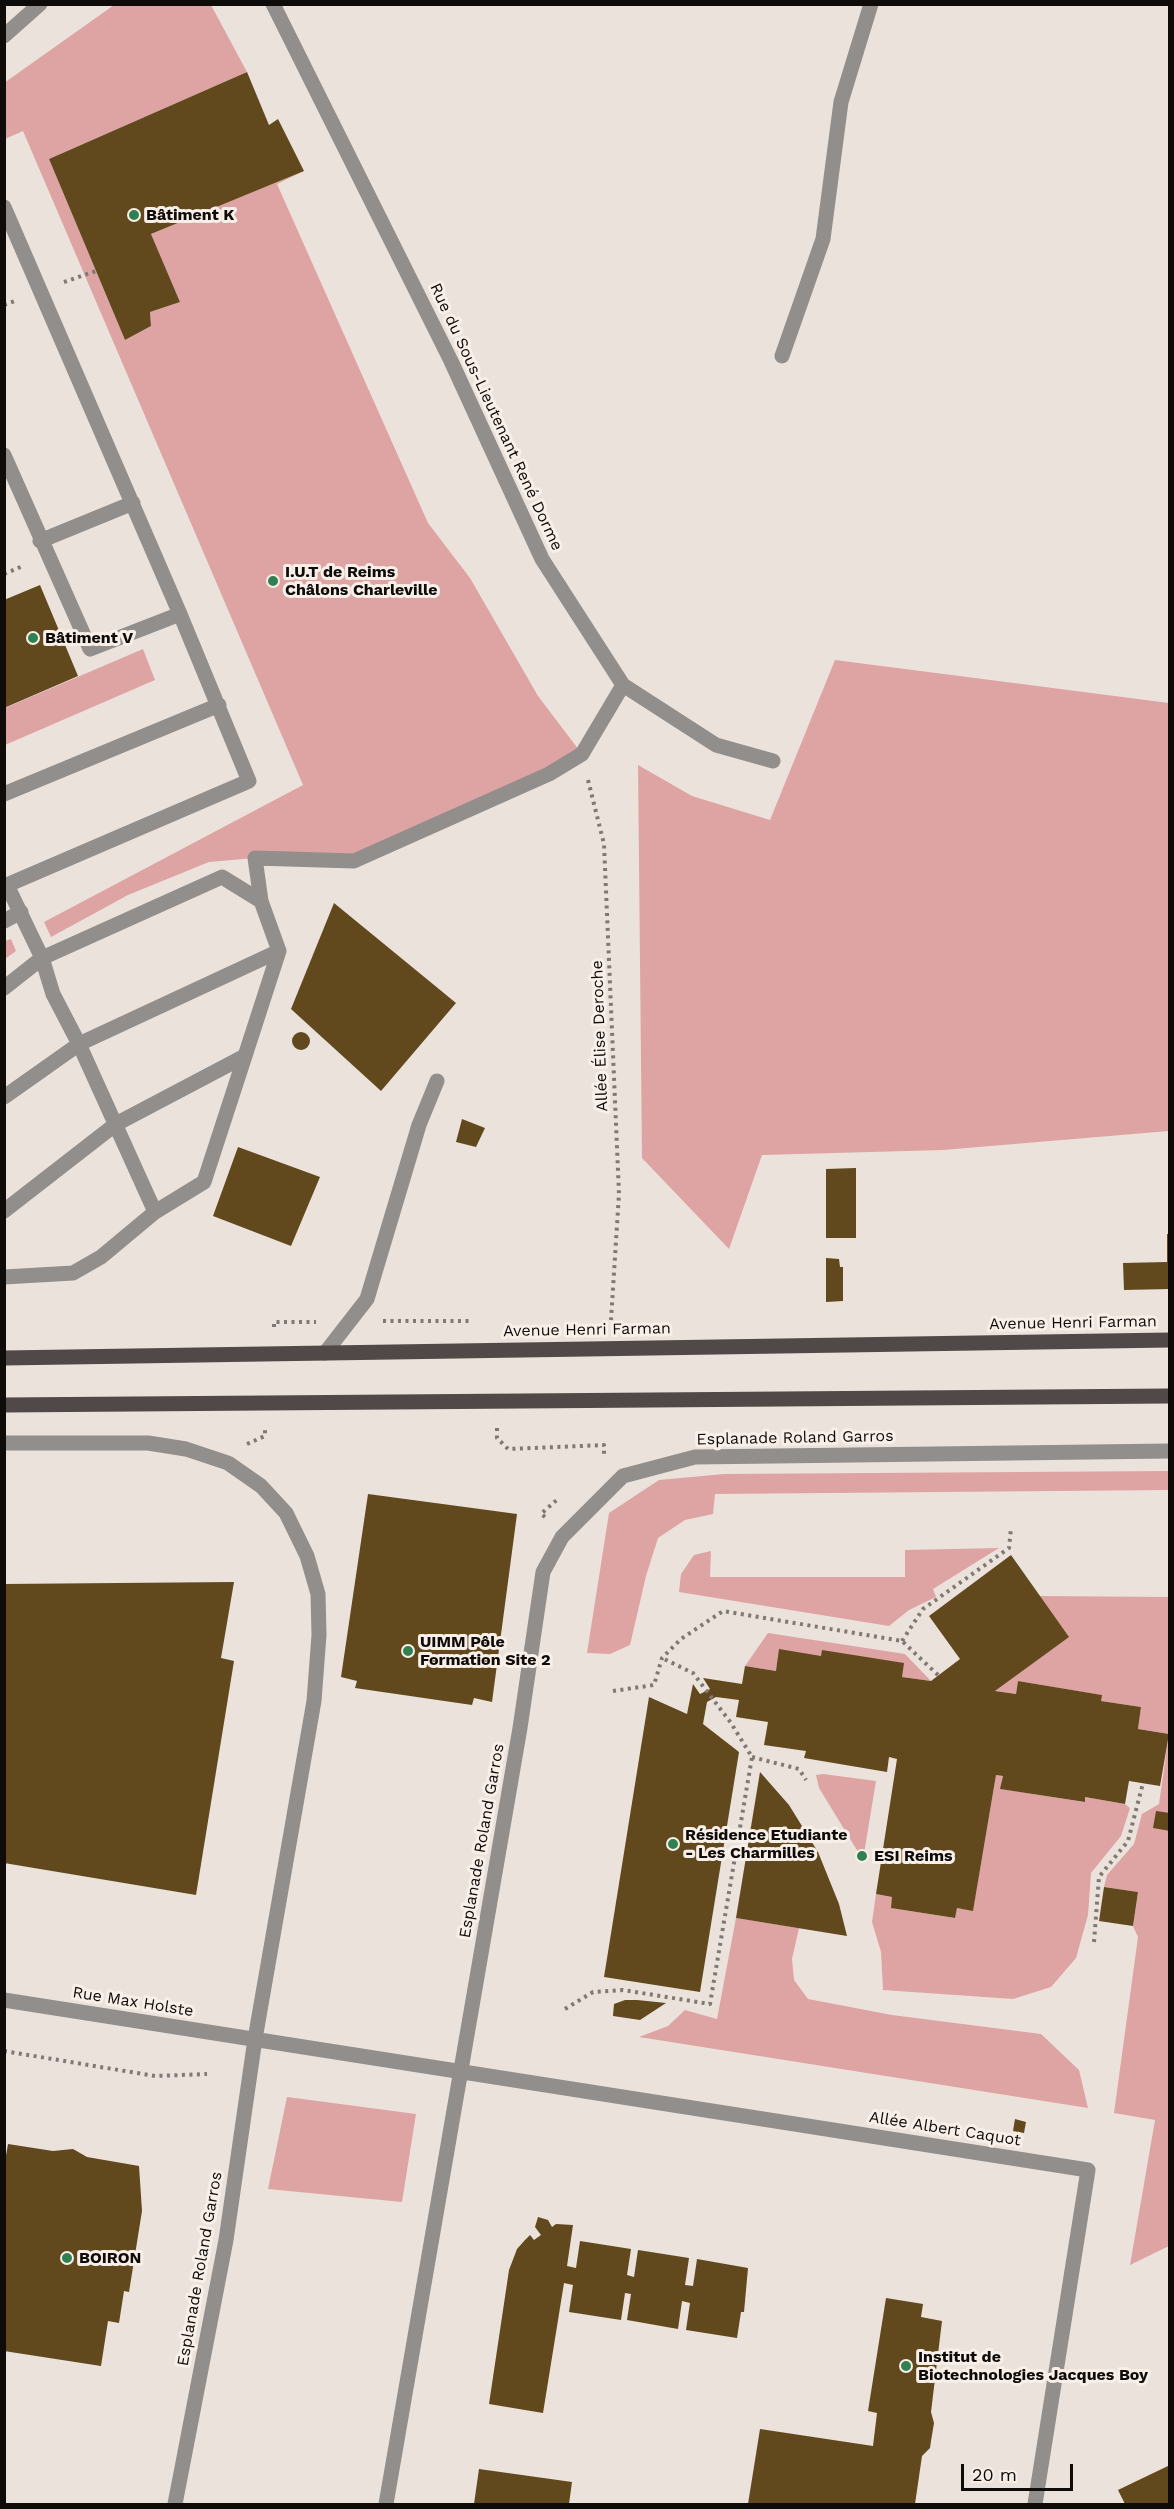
<!DOCTYPE html>
<meta charset="utf-8">
<style>
body{margin:0}
#map{position:relative;width:1174px;height:2509px;overflow:hidden;background:#ebe2dc;font-family:"Work Sans",sans-serif}
canvas{display:block}
.frame{position:absolute;inset:0;border:6px solid #0e0b09;pointer-events:none}
.scale{position:absolute;left:961px;top:2464px;width:112px;height:27px;box-sizing:border-box;border:3px solid #0e0b09;border-top:0;padding-left:8px;font-size:18px;line-height:21px;white-space:nowrap;color:#0e0b09;-webkit-text-stroke:4px #f8efe9;paint-order:stroke}
</style>
<div id="map">
<canvas width="1174" height="2509"></canvas>
<div class="frame"></div>
<div class="scale">20 m</div>
</div>
<script>
const c = document.querySelector('canvas').getContext('2d');
c.lineJoin = 'round';
function fillPath(path, color) {
  c.fillStyle = color;
  c.fill(path, 'evenodd');
}
function poly(rows) {
  const path = new Path2D();
  for (const r of rows) {
    if (r.length === 3) {
      path.moveTo(r[0] + r[2], r[1]);
      path.arc(r[0], r[1], r[2], 0, 2 * Math.PI);
      continue;
    }
    path.moveTo(r[0], r[1]);
    for (let i = 2; i < r.length; i += 2) path.lineTo(r[i], r[i + 1]);
  }
  return path;
}
function trace(path, color, width, dash) {
  c.strokeStyle = color;
  c.lineWidth = width;
  c.lineCap = dash ? 'butt' : 'round';
  c.setLineDash(dash || []);
  c.stroke(path);
}
function label(font, color, halo, rows, align = 'center') {
  c.font = font + ' "Work Sans",sans-serif';
  c.lineWidth = 6;
  c.setLineDash([]);
  c.textBaseline = 'middle';
  c.strokeStyle = halo;
  c.fillStyle = color;
  for (const [text, x, y, turn = 0] of rows) {
    c.save();
    c.translate(x, y);
    c.rotate((+turn || 0) * Math.PI / 180);
    c.textAlign = isNaN(turn) ? turn : align;
    if (halo) c.strokeText(text, 0, 0);
    c.fillText(text, 0, 0);
    c.restore();
  }
}
fillPath(poly([
 [114,5,211,5,247,72,49,159,125,340,151,326,150,312,180,302,151,234,304,171,277,184,428,523,470,578,538,696,582,754,354,861,255,858,209,862,128,895,51,937,44,922,303,785,23,131,5,139,4,83],
 [143,649,155,680,5,745,5,708],
 [835,660,1169,703,1169,1131,943,1150,762,1155,729,1249,642,1158,638,765,692,796,770,820],
 [11,939,16,951,5,959,5,941],
 [1169,1471,1169,1490,715,1494,713,1514,685,1520,658,1538,646,1576,630,1645,610,1654,587,1653,609,1513,659,1480,724,1474],
 [999,1548,933,1589,936,1597,909,1610,889,1626,679,1592,681,1574,694,1555,711,1551,710,1577,905,1577,905,1550],
 [1039,1596,1169,1597,1169,2246,1130,2265,1155,2120,1114,2113,1138,1937,1133,1926,1138,1892,1104,1887,1107,1875,1134,1844,1142,1814,1159,1804,1169,1734,1138,1729,1141,1707,1101,1701,1101,1695,1018,1681,1016,1694,995,1691,1068,1637],
 [768,1633,905,1654,931,1681,902,1677,821,1656,776,1671,745,1666],
 [823,1774,876,1781,863,1860,819,1788,816,1775],
 [996,1775,1003,1776,1001,1789,1084,1802,1085,1797,1125,1804,1130,1808,1121,1836,1091,1873,1088,1915,1076,1958,1051,1987,1013,1999,883,1990,881,1952,872,1922,876,1894,892,1897,892,1908,954,1918,957,1908,973,1910],
 [736,1918,799,1928,792,1959,794,1980,808,1999,892,2015,1041,2034,1079,2070,1088,2108,639,2037,668,2026,685,2010,717,2019],
 [287,2097,416,2114,402,2202,268,2189]
]), '#dea4a3');
fillPath(poly([
 [247,72,269,125,278,119,304,171,151,234,180,302,150,312,151,326,125,340,49,159],
 [40,585,78,676,4,708,4,600],
 [334,903,456,1003,381,1091,291,1009],
 [301,1041,9],
 [462,1119,485,1128,476,1147,456,1142],
 [238,1147,320,1177,291,1246,213,1216],
 [856,1168,856,1238,826,1238,826,1169],
 [1167,1234,1170,1234,1170,1289,1124,1290,1123,1263,1167,1262],
 [826,1258,839,1259,840,1267,843,1267,843,1301,826,1302],
 [368,1494,517,1514,492,1702,474,1698,472,1705,355,1688,357,1681,341,1677],
 [1011,1555,1069,1637,995,1691,1016,1694,1018,1681,1102,1695,1101,1701,1141,1707,1138,1729,1169,1734,1160,1786,1129,1781,1125,1804,1085,1797,1085,1802,1000,1789,1003,1776,996,1775,973,1911,957,1908,955,1918,891,1908,892,1897,876,1894,897,1759,889,1757,887,1772,804,1758,806,1751,764,1745,768,1722,736,1717,739,1700,716,1697,707,1702,703,1724,739,1752,700,1992,604,1977,649,1697,687,1714,693,1684,700,1694,710,1689,703,1678,742,1684,745,1666,776,1671,779,1649,821,1656,822,1650,904,1663,902,1677,931,1681,960,1659,929,1616],
 [234,1582,221,1658,234,1661,196,1895,4,1863,4,1584],
 [760,1772,789,1805,818,1852,839,1904,847,1936,736,1918],
 [1156,1811,1170,1813,1170,1831,1153,1828],
 [1104,1887,1138,1892,1133,1926,1099,1921],
 [625,2000,637,2000,666,2003,640,2020,613,2016,614,2004],
 [1015,2119,1026,2122,1024,2133,1013,2131],
 [8,2144,53,2151,73,2149,87,2157,139,2166,142,2211,129,2292,124,2291,119,2323,108,2321,101,2366,4,2351,4,2167],
 [538,2217,548,2220,552,2227,556,2224,573,2225,567,2266,576,2268,580,2241,631,2249,627,2275,634,2277,638,2250,689,2258,685,2285,693,2286,697,2259,748,2268,744,2312,741,2312,737,2338,686,2330,690,2303,682,2301,678,2329,627,2320,631,2294,625,2293,621,2320,569,2312,573,2285,564,2283,543,2413,489,2404,509,2270,517,2249,525,2240,530,2235,534,2240,541,2235,535,2227],
 [886,2298,923,2304,921,2317,942,2321,931,2412,934,2423,931,2441,930,2448,922,2456,915,2504,748,2504,760,2429,873,2446,877,2413,868,2411],
 [1170,2465,1170,2504,1125,2504,1118,2490],
 [479,2469,572,2482,569,2504,474,2504]
]), '#61481d');
trace(poly([
 [64,282,96,271],
 [4,305,15,301],
 [4,574,23,566],
 [588,780,604,844,619,1194,611,1320],
 [383,1321,472,1321],
 [274,1327,274,1322,316,1322],
 [497,1428,497,1438,508,1449,604,1445,604,1457],
 [247,1444,265,1436,265,1430],
 [545,1517,541,1514,559,1498],
 [902,1641,923,1609,1009,1548,1011,1528],
 [613,1691,654,1685,662,1658,681,1639,723,1611,902,1641,939,1676],
 [752,1757,799,1769,806,1780],
 [1094,1942,1099,1877,1128,1841,1143,1783],
 [565,2009,593,1992,623,1990,710,2004,752,1757,731,1723,693,1673,662,1658],
 [4,2051,155,2076,207,2074]
]), '#7f7975', 4, [3, 4.5]);
trace(poly([
 [273,4,451,361,542,559,623,685,716,745,773,761],
 [4,207,180,614,90,649,4,455],
 [782,356,823,239,841,102,871,4],
 [40,541,133,503],
 [4,794,219,705],
 [261,901,255,858,354,861,549,774,582,754,623,685],
 [4,921,21,912],
 [4,988,42,958,222,877,261,901,279,951,79,1044,4,1097],
 [4,1211,116,1124,245,1056,279,951],
 [155,1212,79,1044,53,994,42,958,7,885,249,781,180,614],
 [4,1277,73,1273,101,1257,155,1212,204,1182,245,1056],
 [325,1353,367,1299,419,1125,437,1081],
 [4,1443,148,1443,186,1449,228,1463,261,1486,286,1513,307,1556,318,1594,319,1635,314,1701,255,2039,226,2240,175,2504],
 [4,2000,1088,2170,1035,2504],
 [386,2504,520,1728,543,1572,562,1537,623,1476,695,1457,1170,1451]
]), '#928e8c', 15);
trace(poly([
 [4,36,40,4]
]), '#928e8c', 15);
trace(poly([
 [4,1358,1170,1340],
 [4,1405,1170,1396]
]), '#504947', 15);
for (const [x, y, r, color] of [
 [134,215,6,"#308152"],
 [273,581,6,"#308152"],
 [33,638,6,"#308152"],
 [408,1651,6,"#308152"],
 [673,1844,6,"#308152"],
 [862,1856,6,"#308152"],
 [67,2258,6,"#308152"],
 [906,2366,6,"#308152"]
]) {
  const dot = new Path2D();
  dot.arc(x, y, r, 0, 2 * Math.PI);
  c.fillStyle = color;
  c.fill(dot);
  trace(dot, '#f8efe9', 2);
}
label('bold 16px', '#0e0b09', '#f8efe9', [
 ["Bâtiment K",146,215],
 ["I.U.T de Reims",285,572],
 ["Châlons Charleville",285,590],
 ["Bâtiment V",45,638],
 ["UIMM Pôle",420,1642],
 ["Formation Site 2",420,1660],
 ["Résidence Etudiante",685,1835],
 ["- Les Charmilles",685,1853],
 ["ESI Reims",874,1856],
 ["BOIRON",79,2258],
 ["Institut de",918,2357],
 ["Biotechnologies Jacques Boy",918,2375]
], 'left');
label('16px', '#0e0b09', '#f8efe9', [
 ["Rue du Sous-Lieutenant René Dorme",496,417,65],
 ["Allée Élise Deroche",600,1036,-92],
 ["Avenue Henri Farman",1073,1323,-1],
 ["Avenue Henri Farman",587,1330,-1],
 ["Esplanade Roland Garros",795,1438,-1],
 ["Esplanade Roland Garros",482,1841,-80],
 ["Rue Max Holste",133,2002,9],
 ["Allée Albert Caquot",945,2129,9],
 ["Esplanade Roland Garros",200,2269,-80]
]);
</script>
